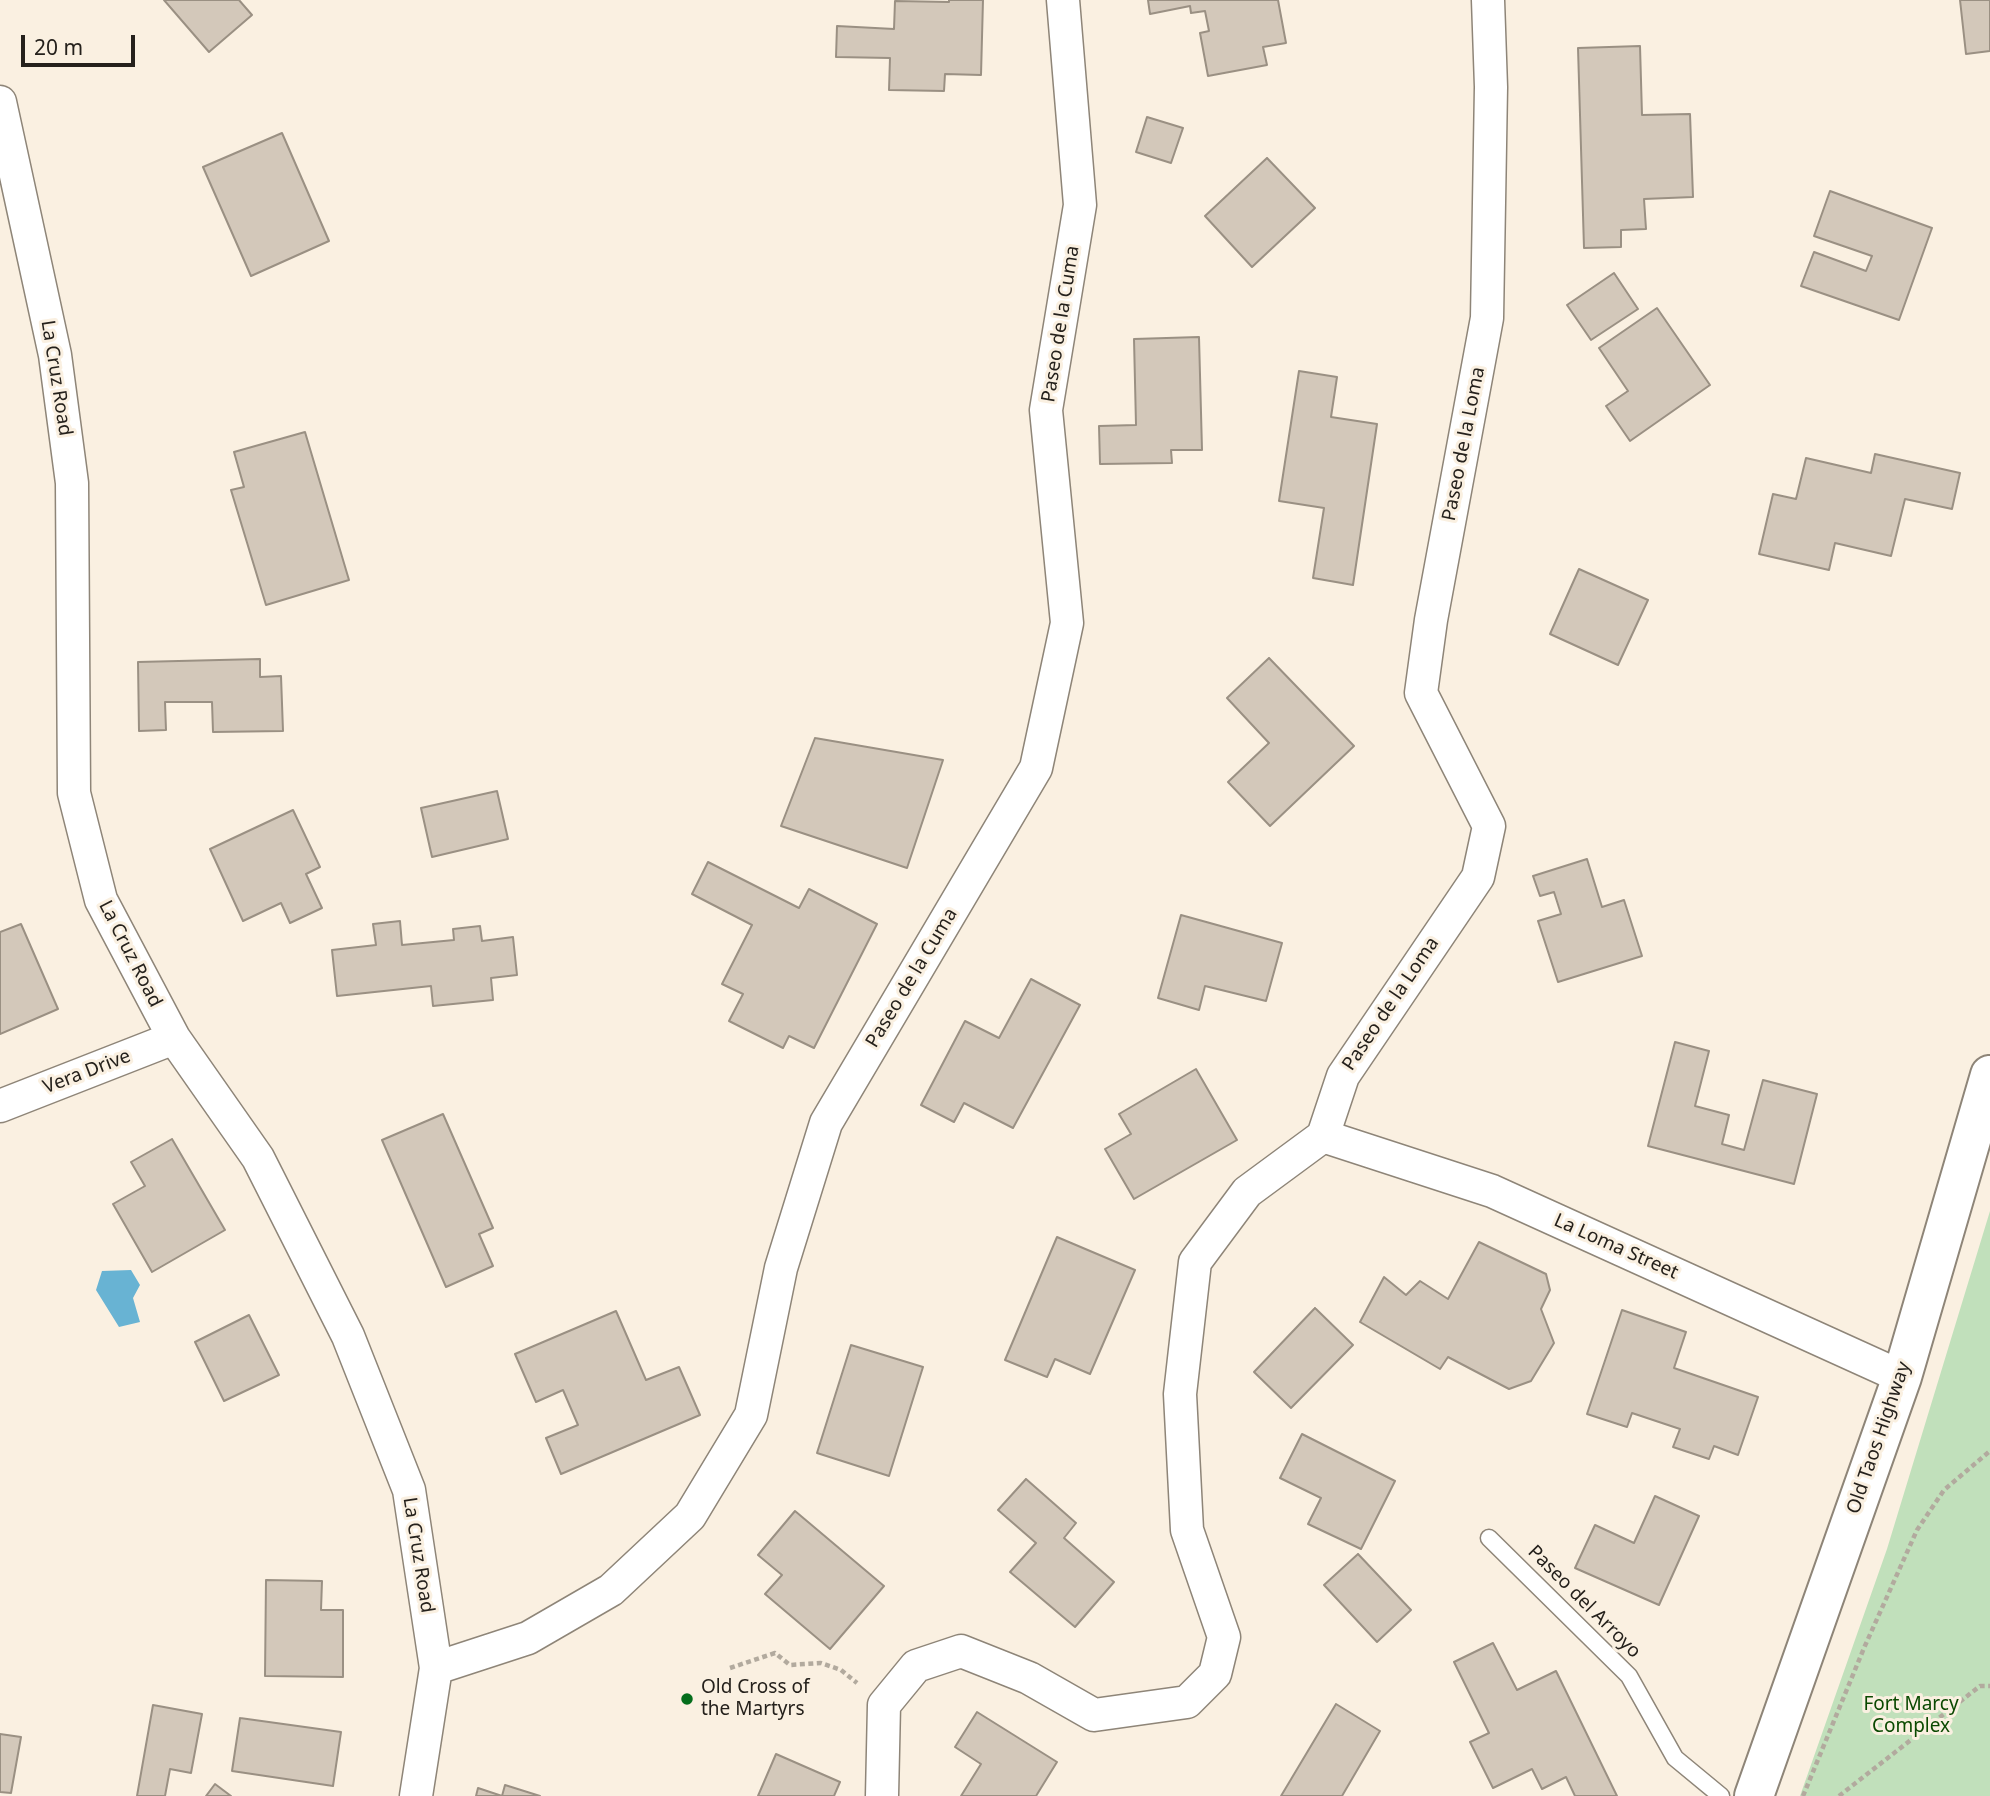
<!DOCTYPE html>
<style>
body{margin:0}
#map{position:relative;width:1990px;height:1796px;overflow:hidden;background:#faf0e1;font-family:"Noto Sans",sans-serif}
canvas{display:block}
.scale{position:absolute;left:21px;top:35px;width:114px;height:32px;box-sizing:border-box;border:4px solid #25211c;border-top:0;padding-left:9px;font-size:21px;line-height:24px;white-space:nowrap;color:#25211c;-webkit-text-stroke:5px #faf0e1;paint-order:stroke}
</style>
<div id="map">
<canvas width="1990" height="1796"></canvas>
<div class="scale">20 m</div>
</div>
<script>
const c = document.querySelector('canvas').getContext('2d');
c.lineJoin = 'round';
function fillPath(path, color) {
  c.fillStyle = color;
  c.fill(path, 'evenodd');
}
function poly(rows) {
  const path = new Path2D();
  for (const r of rows) {
    path.moveTo(r[0], r[1]);
    for (let i = 2; i < r.length; i += 2) path.lineTo(r[i], r[i + 1]);
  }
  return path;
}
function trace(path, color, width, dash) {
  c.strokeStyle = color;
  c.lineWidth = width;
  c.lineCap = dash ? 'butt' : 'round';
  c.setLineDash(dash || []);
  c.stroke(path);
}
function label(font, color, halo, rows, align = 'center') {
  c.font = font + ' "Noto Sans",sans-serif';
  c.lineWidth = 6;
  c.setLineDash([]);
  c.textBaseline = 'middle';
  c.strokeStyle = halo;
  c.fillStyle = color;
  for (const [text, x, y, turn = 0] of rows) {
    c.save();
    c.translate(x, y);
    c.rotate((+turn || 0) * Math.PI / 180);
    c.textAlign = isNaN(turn) ? turn : align;
    if (halo) c.strokeText(text, 0, 0);
    c.fillText(text, 0, 0);
    c.restore();
  }
}
fillPath(poly([
 [1990,1211,1990,1796,1800,1796,1887,1549]
]), '#c1e0bb');
fillPath(poly([
 [131,1270,140,1285,133,1298,140,1322,119,1327,96,1290,102,1271]
]), '#68b3d3');
const building = poly([
 [164,0,239,0,252,15,209,52,164,0],
 [949,0,983,0,981,75,945,74,944,91,889,90,890,58,836,57,837,26,894,29,895,1,949,2,949,0],
 [1148,0,1278,0,1286,43,1263,47,1267,65,1208,76,1200,33,1209,31,1205,11,1191,13,1190,6,1150,14,1148,0],
 [1960,0,1990,0,1990,51,1966,54,1960,0],
 [1640,46,1642,115,1690,114,1693,197,1644,199,1646,229,1621,230,1621,247,1584,248,1578,48,1640,46],
 [1147,117,1183,128,1171,163,1136,152,1147,117],
 [282,133,329,241,251,276,203,167,282,133],
 [1267,158,1315,208,1252,267,1205,216,1267,158],
 [1830,191,1932,228,1899,320,1801,286,1814,252,1866,271,1872,256,1814,236,1830,191],
 [1614,273,1638,309,1591,340,1567,305,1614,273],
 [1657,308,1710,385,1630,441,1606,406,1628,391,1599,348,1657,308],
 [1199,337,1202,450,1171,450,1172,463,1100,464,1099,426,1136,425,1134,339,1199,337],
 [1299,371,1337,377,1331,417,1377,424,1353,585,1313,578,1324,508,1279,501,1299,371],
 [305,432,349,580,266,605,231,490,244,487,234,452,305,432],
 [1875,454,1960,473,1952,509,1905,499,1891,556,1835,543,1829,570,1759,554,1773,494,1796,499,1806,458,1871,473,1875,454],
 [1579,569,1648,600,1618,665,1550,634,1579,569],
 [1269,658,1354,746,1270,826,1228,782,1269,743,1227,698,1269,658],
 [260,659,260,677,281,676,283,731,213,732,212,702,165,702,166,730,139,731,138,662,260,659],
 [815,738,943,760,907,868,781,826,815,738],
 [497,791,508,839,432,857,421,808,497,791],
 [293,810,320,867,306,874,322,908,290,923,281,903,243,921,210,849,293,810],
 [1587,859,1602,907,1624,900,1642,956,1558,982,1538,921,1561,914,1554,892,1540,896,1533,876,1587,859],
 [708,862,799,908,809,889,877,924,814,1048,789,1036,783,1048,729,1021,743,994,722,984,752,925,692,894,708,862],
 [1181,915,1282,943,1266,1001,1205,986,1199,1010,1158,998,1181,915],
 [400,921,402,945,454,940,453,929,480,926,482,941,513,937,517,975,491,978,493,1000,433,1006,431,986,337,996,332,950,376,945,373,924,400,921],
 [21,924,58,1009,0,1034,0,932,21,924],
 [1031,979,1080,1005,1013,1128,964,1103,954,1122,921,1105,965,1021,999,1038,1031,979],
 [1675,1042,1709,1051,1695,1106,1729,1115,1722,1144,1744,1150,1763,1080,1817,1094,1794,1184,1648,1146,1675,1042],
 [1196,1069,1237,1140,1134,1199,1105,1149,1131,1134,1119,1114,1196,1069],
 [443,1114,493,1228,479,1234,493,1266,446,1287,382,1140,443,1114],
 [172,1139,225,1230,152,1272,113,1204,145,1186,131,1162,172,1139],
 [1057,1237,1135,1270,1090,1374,1055,1359,1047,1377,1005,1360,1057,1237],
 [1479,1242,1546,1274,1550,1290,1541,1309,1554,1343,1531,1381,1509,1389,1448,1357,1440,1369,1360,1322,1384,1277,1406,1295,1420,1281,1448,1299,1479,1242],
 [1315,1308,1353,1345,1291,1408,1254,1372,1315,1308],
 [1622,1310,1686,1332,1674,1368,1758,1397,1738,1455,1714,1446,1709,1459,1673,1447,1680,1429,1632,1413,1627,1427,1587,1414,1622,1310],
 [616,1311,646,1380,679,1367,700,1415,561,1474,546,1438,578,1425,563,1390,536,1402,515,1354,616,1311],
 [249,1315,279,1375,224,1401,195,1342,249,1315],
 [851,1345,923,1367,889,1476,817,1453,851,1345],
 [1302,1434,1395,1481,1361,1549,1308,1524,1321,1498,1280,1478,1302,1434],
 [1026,1479,1076,1523,1064,1538,1114,1582,1075,1627,1010,1572,1036,1543,998,1510,1026,1479],
 [1655,1496,1699,1516,1659,1605,1575,1568,1595,1525,1634,1543,1655,1496],
 [795,1511,884,1586,830,1649,765,1594,782,1575,758,1555,795,1511],
 [1358,1554,1411,1610,1377,1642,1324,1585,1358,1554],
 [266,1580,322,1581,321,1610,343,1610,343,1677,265,1676,266,1580],
 [1493,1643,1517,1690,1556,1671,1617,1796,1575,1796,1566,1777,1542,1789,1532,1769,1493,1788,1470,1742,1489,1733,1454,1662,1493,1643],
 [1336,1704,1380,1731,1342,1796,1281,1796,1336,1704],
 [153,1705,202,1714,191,1773,170,1769,165,1796,137,1796,153,1705],
 [977,1712,1057,1762,1036,1796,961,1796,981,1764,955,1747,977,1712],
 [240,1718,341,1732,333,1786,232,1771,240,1718],
 [0,1734,21,1737,11,1793,0,1792,0,1734],
 [776,1754,840,1782,834,1796,758,1796,776,1754],
 [215,1784,231,1796,206,1796,215,1784],
 [505,1785,540,1796,476,1796,478,1788,502,1796,505,1785]
]);
fillPath(building, '#d3c8ba');
trace(building, '#9a9083', 2);
const lane = poly([
 [1489,1538,1629,1676,1675,1758,1721,1796]
]);
const street = poly([
 [0,102,55,355,72,483,74,793,101,900,174,1038,258,1158,348,1336,409,1490,436,1668],
 [0,1106,174,1038],
 [1323,1136,1492,1191,1902,1377],
 [416,1796,436,1668,528,1638,611,1590,690,1516,751,1415,781,1268,826,1123,1036,768,1067,623,1046,410,1080,205,1063,0],
 [882,1796,884,1705,916,1666,961,1651,1029,1678,1094,1715,1187,1702,1215,1674,1224,1637,1187,1530,1180,1394,1195,1262,1247,1192,1323,1136,1343,1076,1478,877,1489,826,1421,693,1431,620,1487,318,1491,87,1488,0]
]);
const secondary = poly([
 [1754,1796,1902,1377,1990,1075]
]);
trace(lane, '#8e8578', 19);
trace(street, '#8e8578', 35);
trace(secondary, '#8e8578', 42);
trace(poly([
 [730,1668,775,1653,790,1665,821,1663,841,1670,857,1683],
 [1803,1796,1864,1648,1917,1530,1944,1490,1990,1451],
 [1839,1796,1980,1686,1990,1686]
]), '#b2aa9e', 4.5, [5, 3.5]);
trace(lane, '#fff', 16);
trace(street, '#fff', 32);
trace(secondary, '#fff', 38);
for (const [x, y, r, color] of [
 [687,1699,7,"#046d1b"]
]) {
  const dot = new Path2D();
  dot.arc(x, y, r, 0, 2 * Math.PI);
  c.fillStyle = color;
  c.fill(dot);
  trace(dot, '#faf0e1', 2.5);
}
label('19px', '#25211c', '#faf0e1', [
 ["Paseo de la Cuma",1061,324,-81],
 ["La Cruz Road",56,378,81],
 ["Paseo de la Loma",1464,444,-79],
 ["La Cruz Road",130,954,63],
 ["Paseo de la Cuma",912,978,-59],
 ["Paseo de la Loma",1391,1004,-56],
 ["Vera Drive",87,1072,-21],
 ["La Loma Street",1616,1247,24],
 ["Old Taos Highway",1879,1438,-71],
 ["La Cruz Road",418,1555,81],
 ["Paseo del Arroyo",1584,1602,45]
]);
label('19px', '#25211c', '#faf0e1', [
 ["Old Cross of",701,1688],
 ["the Martyrs",701,1710]
], 'left');
label('19px', '#0a4900', '#faf0e1', [
 ["Fort Marcy",1911,1705],
 ["Complex",1911,1727]
]);
</script>
